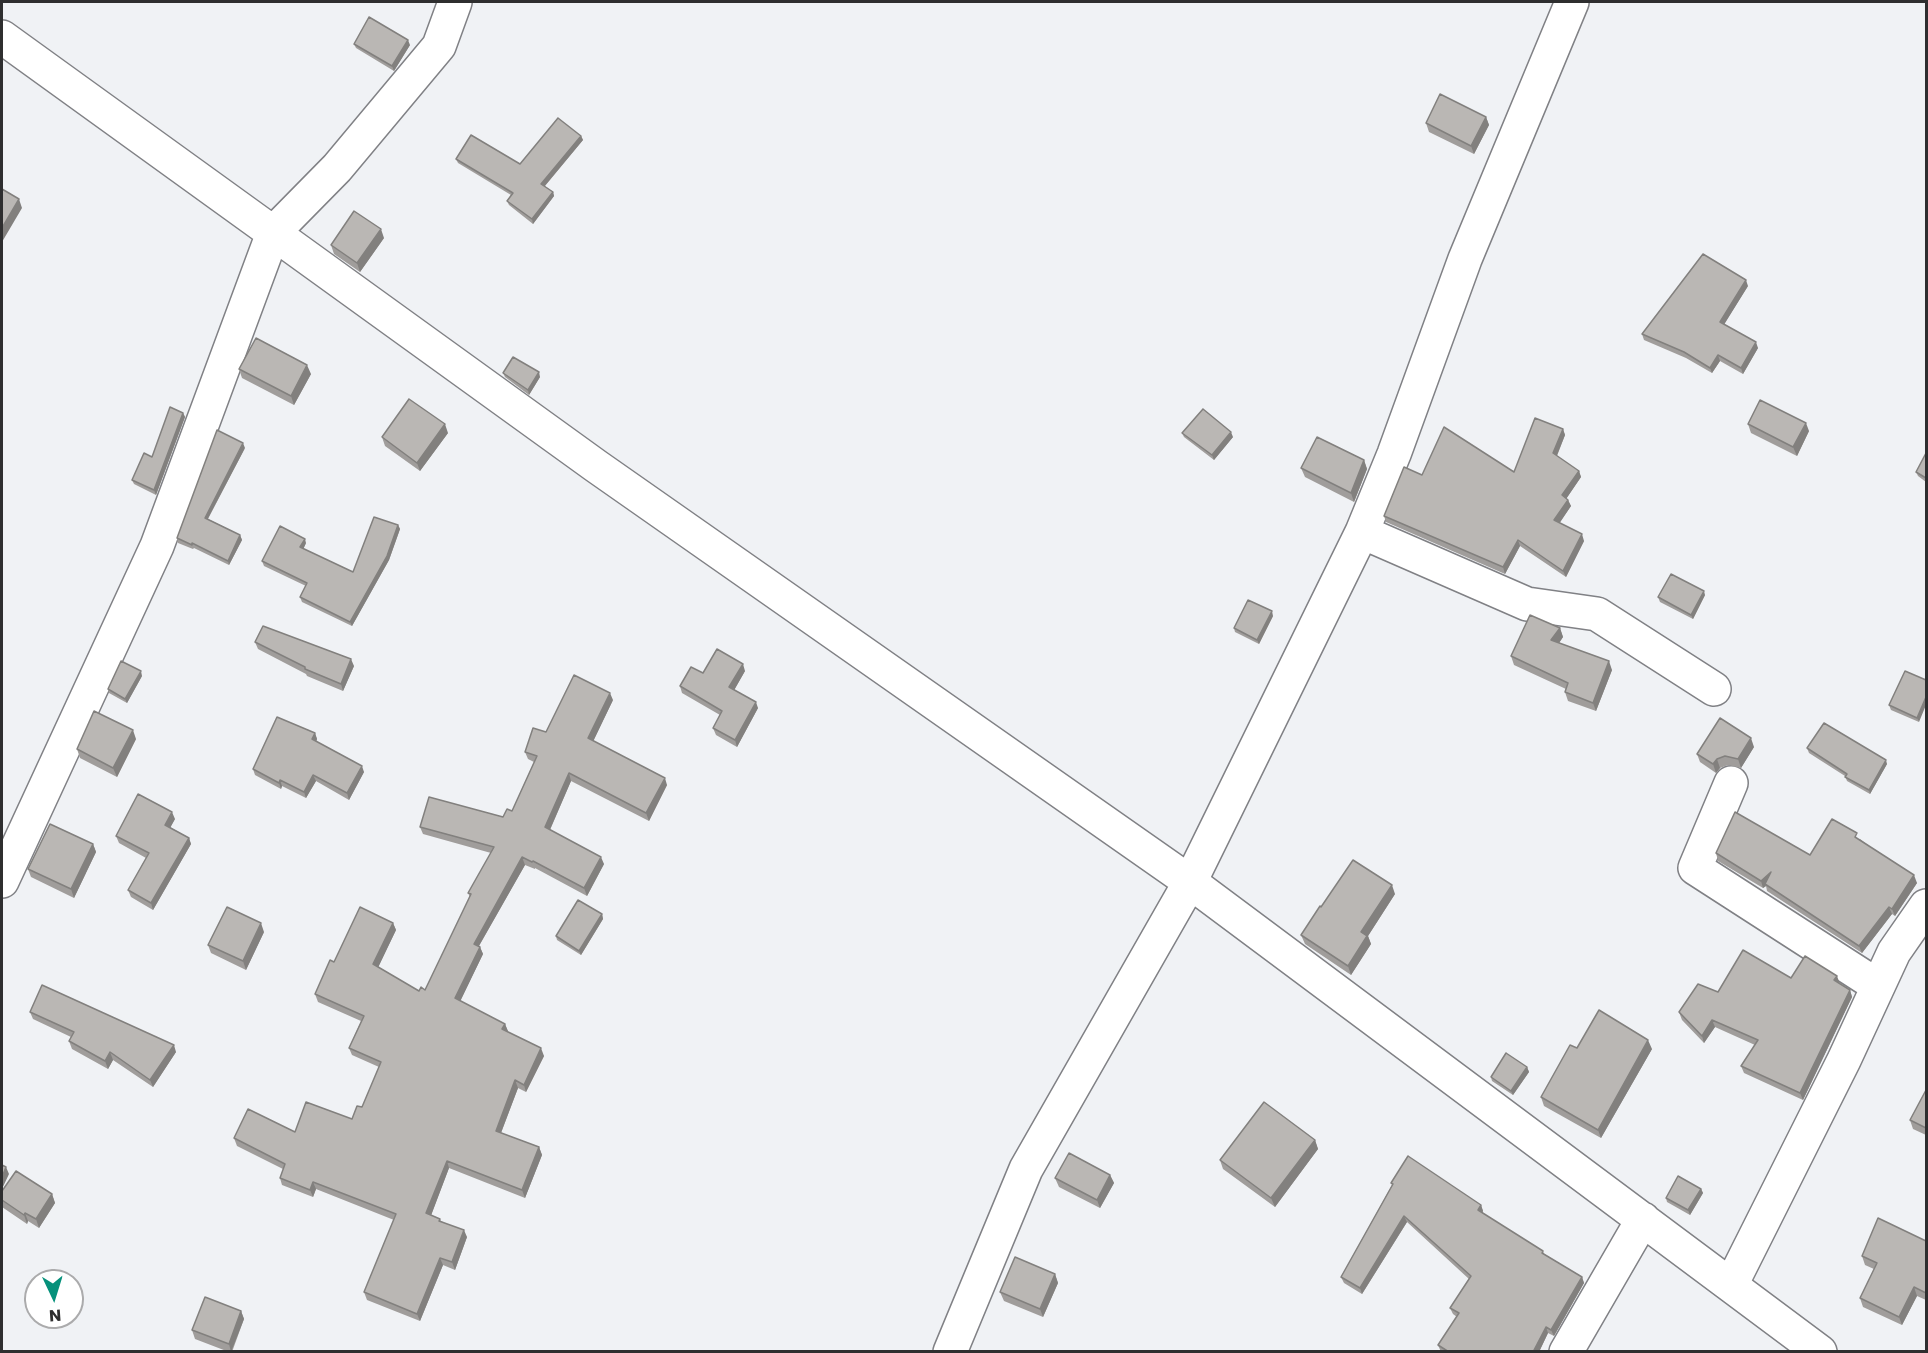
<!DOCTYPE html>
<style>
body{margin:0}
#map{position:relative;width:1928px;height:1353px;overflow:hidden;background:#f0f2f5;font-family:Poppins,sans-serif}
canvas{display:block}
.frame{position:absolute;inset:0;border:3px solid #2e2e2f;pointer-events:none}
.north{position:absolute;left:24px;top:1269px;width:60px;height:60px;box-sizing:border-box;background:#fff;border:2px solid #ababac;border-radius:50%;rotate:176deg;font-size:16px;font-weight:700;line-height:24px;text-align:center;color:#2e2e2f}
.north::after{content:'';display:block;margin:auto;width:21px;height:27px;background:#06917b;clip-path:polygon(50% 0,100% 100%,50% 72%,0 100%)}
</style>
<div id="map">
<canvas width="1928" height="1353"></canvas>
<div class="frame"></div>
<div class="north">N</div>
</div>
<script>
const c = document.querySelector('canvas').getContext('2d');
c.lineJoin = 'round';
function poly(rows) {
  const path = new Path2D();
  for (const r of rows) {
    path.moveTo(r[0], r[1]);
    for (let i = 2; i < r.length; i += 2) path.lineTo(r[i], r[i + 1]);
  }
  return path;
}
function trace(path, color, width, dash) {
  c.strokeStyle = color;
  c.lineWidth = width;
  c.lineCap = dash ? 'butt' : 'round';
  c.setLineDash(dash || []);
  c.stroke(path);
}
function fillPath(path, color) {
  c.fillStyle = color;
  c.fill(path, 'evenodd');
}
const minor = poly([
 [2,37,596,466,1190,882,1820,1352],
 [1362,532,1527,604,1597,614,1714,689],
 [1731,783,1695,868,1878,986],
 [2,881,157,546,273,233,337,168,439,46,455,2],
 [1731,1285,1844,1060,1894,952,1926,906],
 [950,1352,1026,1169,1190,882,1362,532,1394,454,1465,259,1572,2],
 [1566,1352,1643,1219]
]);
trace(minor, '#808185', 36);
trace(minor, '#fff', 33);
fillPath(poly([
 [354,44,410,45,394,71,356,48],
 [1486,117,1489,125,1474,154,1429,132,1426,123],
 [581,136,583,140,545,186,553,192,554,196,533,224,509,205,507,201,511,195,458,163,456,159,520,164],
 [384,238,360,272,334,254,331,245],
 [1748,286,1724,324,1758,348,1743,374,1720,361,1712,373,1686,358,1644,340,1642,334],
 [239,369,311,374,294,405,242,378],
 [503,373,540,377,529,395,505,377],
 [183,413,185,417,156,495,134,484,132,480,152,457],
 [1748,424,1809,431,1797,456,1751,433],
 [1563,429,1565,435,1557,456,1579,471,1581,477,1566,499,1568,500,1571,506,1559,523,1584,541,1566,577,1520,546,1505,574,1386,522,1384,516,1514,472],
 [448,433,420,471,385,446,382,437],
 [1182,433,1233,437,1214,460,1184,437],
 [245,448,208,519,240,535,242,540,229,565,194,548,193,549,178,543,177,538],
 [1926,453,1926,482,1918,476,1916,472],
 [1364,460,1367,469,1354,502,1305,477,1301,468],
 [398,525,400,529,389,560,352,626,302,602,300,597,306,586,264,566,262,561,306,543,303,549,353,572],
 [1705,595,1693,619,1660,602,1658,597],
 [1273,616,1259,644,1235,632,1234,628],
 [1560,628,1563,637,1559,643,1612,670,1596,711,1568,701,1565,692,1566,689,1514,665,1511,656],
 [255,642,354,666,343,691,307,676,306,674,258,649],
 [745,671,734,690,758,708,737,747,716,735,713,728,720,715,682,693,680,686,703,673],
 [1905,671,1919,722,1891,710,1889,705],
 [142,676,127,703,109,693,108,689],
 [613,700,593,741,667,785,649,821,571,781,550,830,604,864,587,896,535,868,535,869,525,865,479,946,480,947,483,954,460,1001,505,1024,508,1032,544,1056,526,1092,518,1088,501,1133,539,1147,542,1155,525,1198,449,1168,431,1215,440,1219,441,1221,467,1237,455,1270,443,1265,420,1321,367,1300,364,1292,394,1220,316,1189,313,1197,282,1185,280,1178,283,1169,237,1146,234,1138,295,1132,352,1119,362,1107,379,1067,352,1055,349,1048,361,1021,318,1002,315,994,334,962,393,923,396,930,378,967,419,991,425,990,470,897,468,893,491,853,423,834,420,827,503,817,512,811,534,762,528,759,525,752,546,732],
 [315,733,317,739,316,741,364,772,349,800,316,781,306,798,282,786,281,789,255,775,253,769],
 [136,739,117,777,80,758,77,749],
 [1754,747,1741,768,1728,765,1720,768,1716,773,1700,762,1697,754],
 [1807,748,1887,764,1870,794,1847,781,1845,776,1809,753],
 [175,819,170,827,189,838,191,844,153,910,131,897,128,890,146,858,119,843,116,836],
 [1860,839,1917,883,1895,916,1892,914,1862,953,1767,891,1766,886,1763,888,1718,861,1716,853,1810,855],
 [93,844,96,852,74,898,31,877,28,869],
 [1395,894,1368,936,1371,944,1351,975,1305,944,1301,935,1321,907],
 [602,914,603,919,581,955,557,940,556,936],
 [264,932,246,970,211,953,208,945],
 [1791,978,1839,984,1850,990,1852,997,1803,1100,1744,1073,1741,1066,1755,1045,1715,1027,1704,1043,1682,1020,1679,1012,1718,992],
 [30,1012,176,1052,153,1087,113,1060,108,1069,72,1049,69,1041,71,1037,33,1019],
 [1577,1048,1652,1049,1601,1138,1544,1106,1541,1097],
 [1527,1067,1529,1072,1513,1095,1492,1081,1491,1077],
 [1926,1090,1926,1135,1913,1129,1910,1120],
 [1315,1140,1318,1149,1275,1207,1223,1169,1220,1160],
 [1110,1175,1114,1183,1100,1208,1059,1187,1055,1178],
 [1391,1183,1481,1205,1483,1211,1482,1213,1543,1251,1544,1254,1582,1277,1584,1283,1554,1336,1548,1333,1539,1352,1441,1352,1438,1345,1457,1317,1453,1314,1450,1308,1469,1279,1407,1222,1362,1294,1344,1283,1341,1277,1392,1185],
 [1701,1189,1703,1193,1690,1215,1667,1202,1666,1198],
 [2,1191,52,1194,55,1203,39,1228,28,1221,27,1224,2,1207],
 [1926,1241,1926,1300,1917,1296,1902,1325,1863,1307,1860,1298,1874,1269,1865,1265,1862,1256],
 [1055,1274,1058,1283,1043,1317,1004,1301,1000,1292],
 [241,1311,244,1319,232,1352,229,1352,195,1339,192,1330]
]), '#a09d9b');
fillPath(poly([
 [408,40,410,45,394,71,392,66],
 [1486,117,1489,125,1474,154,1471,146],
 [581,136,583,140,543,188,541,184],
 [553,192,554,196,533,224,532,219],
 [19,199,22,208,2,242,2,228],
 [381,229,384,238,360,272,357,263],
 [1746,280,1748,286,1722,328,1720,322],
 [1756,342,1758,348,1743,374,1741,368],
 [1718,355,1720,361,1712,373,1710,368],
 [307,365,311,374,294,405,291,396],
 [539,372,540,377,529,395,528,390],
 [183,413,185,417,156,495,154,490],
 [1806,423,1809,431,1797,456,1793,447],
 [445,424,448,433,420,471,417,463],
 [1563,429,1565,435,1555,460,1553,453],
 [1231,432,1233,437,1214,460,1212,455],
 [243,443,245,448,206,522,205,518],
 [1364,460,1367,469,1354,502,1351,493],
 [1579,471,1581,477,1564,502,1562,495],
 [1568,500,1571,506,1557,527,1554,520],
 [398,525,400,529,389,560,352,626,350,622],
 [1582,534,1584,541,1566,577,1563,571],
 [240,535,242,540,229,565,228,561],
 [305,539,306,543,302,552,300,547],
 [1518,540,1520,546,1505,574,1503,567],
 [1704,591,1705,595,1693,619,1691,615],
 [1272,611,1273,616,1259,644,1257,640],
 [1560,628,1563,637,1555,649,1551,640],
 [351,659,354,666,343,691,341,684],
 [1609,661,1612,670,1596,711,1593,703],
 [743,664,745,671,732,694,729,687],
 [141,671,142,676,127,703,125,699],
 [610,693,613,700,591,746,588,738],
 [1926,697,1926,705,1919,722,1917,718],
 [756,702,758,708,737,747,735,740],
 [133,730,136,739,117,777,113,768],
 [315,733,317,739,315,745,312,739],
 [1751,738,1754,747,1741,768,1738,759],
 [1717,759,1720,768,1716,773,1713,764],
 [1886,760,1887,764,1870,794,1869,790],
 [362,766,364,772,349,800,347,793],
 [569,773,571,781,548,834,545,827],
 [313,775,316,781,306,798,304,792],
 [665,778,667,785,649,821,646,813],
 [280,780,282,786,281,789,279,783],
 [172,812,175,819,168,832,165,825],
 [189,838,191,844,153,910,151,903],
 [93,844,96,852,74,898,71,889],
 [522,857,525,865,476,951,474,944],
 [601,857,604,864,587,896,584,888],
 [1771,872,1765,884,1766,886,1763,888,1761,881],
 [1914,875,1917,883,1895,916,1892,909],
 [1392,885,1395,894,1368,936,1371,944,1351,975,1348,966,1361,932],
 [1889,907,1892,914,1862,953,1859,946],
 [602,914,603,919,581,955,579,951],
 [261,923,264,932,246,970,243,961],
 [393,923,396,930,376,972,373,964],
 [480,947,483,954,458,1006,455,998],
 [1837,976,1840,984,1834,980],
 [1850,990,1852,997,1803,1100,1800,1093],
 [1712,1020,1715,1027,1704,1043,1702,1036],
 [505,1024,508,1031,505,1037,502,1029],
 [1648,1040,1652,1049,1601,1138,1598,1130],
 [174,1045,176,1052,153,1087,150,1080],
 [541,1048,544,1056,526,1092,524,1085],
 [110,1052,113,1060,108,1069,105,1061],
 [1527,1067,1529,1072,1513,1095,1511,1091],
 [515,1080,518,1088,499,1138,496,1131],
 [1315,1140,1318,1149,1275,1207,1271,1198],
 [539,1147,542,1155,525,1198,522,1190],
 [447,1161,449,1168,429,1221,426,1213],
 [6,1167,9,1174,2,1189,2,1177],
 [1110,1175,1114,1183,1100,1208,1097,1200],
 [313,1182,316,1189,313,1197,310,1190],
 [1701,1189,1703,1193,1690,1215,1688,1210],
 [52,1194,55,1203,39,1228,36,1219],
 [1481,1205,1483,1211,1480,1216,1478,1210],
 [25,1213,28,1221,27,1224,24,1215],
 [1404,1216,1407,1222,1362,1294,1360,1288],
 [464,1230,467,1237,455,1270,452,1262],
 [440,1258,443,1265,420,1321,417,1314],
 [1055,1274,1058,1283,1043,1317,1040,1309],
 [1582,1277,1584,1283,1554,1336,1551,1330],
 [1914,1287,1917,1296,1902,1325,1899,1317],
 [241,1311,244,1319,231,1352,229,1344],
 [1546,1327,1548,1333,1539,1352,1533,1352]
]), '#82807e');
const building = poly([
 [369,17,408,40,392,66,354,44,369,17],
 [1440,94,1486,117,1471,146,1426,123,1440,94],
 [558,118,581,136,541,184,553,192,532,219,507,201,513,193,456,159,471,135,520,164,558,118],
 [2,189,19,199,2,228,2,189],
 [354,211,381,229,357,263,331,245,354,211],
 [1703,254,1746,280,1720,322,1756,342,1741,368,1718,355,1710,368,1684,352,1642,334,1703,254],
 [256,338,307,365,291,396,239,369,256,338],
 [513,357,539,372,528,390,503,373,513,357],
 [409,399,445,424,417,463,382,437,409,399],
 [1760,400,1806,423,1793,447,1748,424,1760,400],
 [170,407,183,413,154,490,132,480,144,453,152,457,170,407],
 [1203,409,1231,432,1212,455,1182,433,1203,409],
 [1535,418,1563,429,1553,453,1579,471,1562,495,1568,500,1554,520,1582,534,1563,571,1518,540,1503,567,1384,516,1404,467,1422,475,1444,427,1514,472,1535,418],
 [217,430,243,443,205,518,240,535,228,561,192,543,192,545,177,538,217,430],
 [1317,437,1364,460,1351,493,1301,468,1317,437],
 [1926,453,1926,478,1916,472,1926,453],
 [374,517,398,525,387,556,350,622,300,597,307,583,262,561,280,526,305,539,300,547,353,572,374,517],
 [1671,574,1704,591,1691,615,1658,597,1671,574],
 [1248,600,1272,611,1257,640,1234,628,1248,600],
 [1530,615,1560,628,1551,640,1609,661,1593,703,1565,692,1568,683,1511,656,1530,615],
 [263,626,351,659,341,684,305,669,305,667,255,642,263,626],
 [717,649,743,664,729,687,756,702,735,740,713,728,722,711,680,686,691,667,703,673,717,649],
 [121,661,141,671,125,699,108,689,121,661],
 [1905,671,1926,680,1926,697,1917,718,1889,705,1905,671],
 [574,675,610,693,588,738,665,778,646,813,569,773,545,827,601,857,584,888,533,861,532,862,522,857,474,944,480,947,455,998,505,1024,502,1029,541,1048,524,1085,515,1080,496,1131,539,1147,522,1190,447,1161,426,1213,440,1219,439,1221,464,1230,452,1262,440,1258,417,1314,364,1292,396,1214,313,1182,310,1190,280,1178,285,1164,234,1138,248,1109,295,1132,306,1102,352,1119,357,1106,362,1107,381,1062,349,1048,364,1016,315,994,330,960,334,962,360,907,393,923,373,964,419,991,421,987,425,990,471,894,468,893,494,847,420,827,429,797,503,817,507,809,512,811,537,756,525,752,533,728,546,732,574,675],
 [94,711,133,730,113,768,77,749,94,711],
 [277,717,315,733,312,739,362,766,347,793,313,775,304,792,280,780,279,783,253,769,277,717],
 [1720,718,1751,738,1738,759,1725,756,1717,759,1713,764,1697,754,1720,718],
 [1824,723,1886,760,1869,790,1845,777,1847,774,1807,748,1824,723],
 [138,794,172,812,165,825,189,838,151,903,128,890,149,853,116,836,138,794],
 [1735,812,1810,855,1832,819,1857,833,1855,837,1914,875,1892,909,1889,907,1859,946,1765,884,1771,872,1761,881,1716,853,1735,812],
 [50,824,93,844,71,889,28,869,50,824],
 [1353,860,1392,885,1361,932,1367,936,1348,966,1301,935,1320,906,1321,907,1353,860],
 [578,900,602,914,579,951,556,936,578,900],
 [227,907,261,923,243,961,208,945,227,907],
 [1743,950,1791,978,1805,956,1837,976,1834,980,1850,990,1800,1093,1741,1066,1758,1040,1712,1020,1702,1036,1679,1012,1698,984,1718,992,1743,950],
 [42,985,174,1045,150,1080,110,1052,105,1061,69,1041,74,1032,30,1012,42,985],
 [1599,1010,1648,1040,1598,1130,1541,1097,1570,1045,1577,1048,1599,1010],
 [1506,1053,1527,1067,1511,1091,1491,1077,1506,1053],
 [1926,1090,1926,1128,1910,1120,1926,1090],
 [1264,1102,1315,1140,1271,1198,1220,1160,1264,1102],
 [1069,1153,1110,1175,1097,1200,1055,1178,1069,1153],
 [1408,1156,1481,1205,1478,1210,1543,1251,1542,1253,1582,1277,1551,1330,1546,1327,1533,1352,1449,1352,1438,1345,1459,1313,1450,1308,1471,1276,1404,1216,1360,1288,1341,1277,1393,1184,1391,1183,1408,1156],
 [2,1165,6,1167,2,1177,2,1165],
 [16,1171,52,1194,36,1219,25,1213,24,1215,2,1200,2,1191,16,1171],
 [1678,1176,1701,1189,1688,1210,1666,1198,1678,1176],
 [1878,1218,1926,1241,1926,1293,1914,1287,1899,1317,1860,1298,1877,1263,1862,1256,1878,1218],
 [1015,1257,1055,1274,1040,1309,1000,1292,1015,1257],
 [205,1297,241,1311,229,1344,192,1330,205,1297]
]);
fillPath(building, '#bab7b4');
trace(building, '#82807e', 1.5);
</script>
